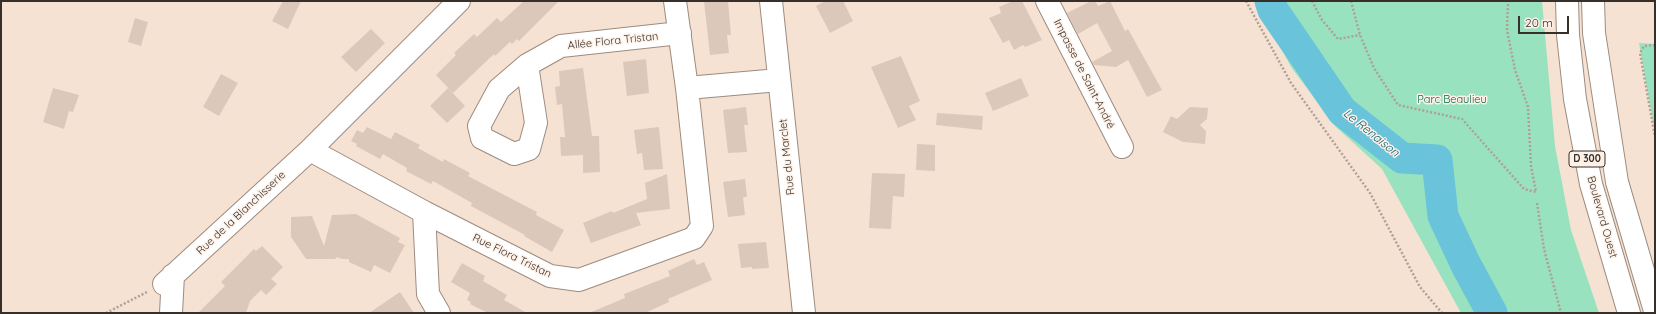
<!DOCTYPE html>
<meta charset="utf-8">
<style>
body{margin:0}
#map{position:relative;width:1656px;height:314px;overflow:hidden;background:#f6e2d3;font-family:Quicksand,sans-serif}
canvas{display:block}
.frame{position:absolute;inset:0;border:2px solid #372f2a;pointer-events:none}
.scale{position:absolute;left:1518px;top:16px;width:51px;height:18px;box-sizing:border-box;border:2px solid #372f2a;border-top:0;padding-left:5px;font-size:12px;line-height:14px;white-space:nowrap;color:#372f2a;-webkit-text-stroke:3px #fdf1e8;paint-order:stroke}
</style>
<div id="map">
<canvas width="1656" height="314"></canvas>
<div class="frame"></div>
<div class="scale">20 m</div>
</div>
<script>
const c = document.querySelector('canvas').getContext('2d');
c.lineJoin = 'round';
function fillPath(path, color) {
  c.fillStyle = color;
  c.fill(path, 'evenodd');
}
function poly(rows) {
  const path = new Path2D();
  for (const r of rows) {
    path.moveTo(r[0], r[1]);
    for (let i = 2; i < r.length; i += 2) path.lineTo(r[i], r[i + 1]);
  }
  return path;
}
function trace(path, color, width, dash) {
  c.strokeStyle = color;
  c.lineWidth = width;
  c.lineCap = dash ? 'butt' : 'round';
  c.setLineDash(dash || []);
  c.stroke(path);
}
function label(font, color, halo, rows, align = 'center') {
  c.font = font + ' Quicksand,sans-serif';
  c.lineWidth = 3;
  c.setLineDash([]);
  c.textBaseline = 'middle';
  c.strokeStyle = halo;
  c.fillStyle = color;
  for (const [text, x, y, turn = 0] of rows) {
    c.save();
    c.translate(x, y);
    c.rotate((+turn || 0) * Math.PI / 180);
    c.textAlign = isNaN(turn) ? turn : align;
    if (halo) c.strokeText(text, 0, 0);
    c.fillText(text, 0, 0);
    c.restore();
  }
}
fillPath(poly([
 [1256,1,1542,1,1555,146,1571,230,1599,313,1461,313,1382,169,1335,126,1291,67],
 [1639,43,1655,44,1655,133]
]), '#98e2bf');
trace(poly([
 [1270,1,1273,10,1342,111,1402,158,1437,160,1443,216,1466,265,1492,313]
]), '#69c3da', 31);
fillPath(poly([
 [283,1,301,1,288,29,272,21],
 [524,1,559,1,519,41,517,39,512,44,510,42,495,56,494,54,453,93,436,75,456,55,454,53,474,34,477,37,497,18,501,22],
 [704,1,728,1,731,35,727,35,729,53,710,55],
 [825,1,843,1,853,21,830,33,816,6],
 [1013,1,1022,1,1042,40,1025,47,1023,45,1014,50,1009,40,1003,43,989,18,1001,13,999,7],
 [1091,1,1095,1,1098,6,1110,1,1125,31,1128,29,1162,90,1147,97,1128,60,1116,67,1094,65,1092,62,1112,51,1097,23,1078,34,1067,13],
 [135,18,148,22,141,46,128,42],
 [371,29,385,43,356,72,341,57],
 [901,56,920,101,909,106,916,120,898,128,871,67],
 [646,59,649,93,627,96,623,62],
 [583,68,592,136,599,136,600,172,583,173,583,155,561,156,560,137,565,137,562,104,557,105,555,87,560,86,559,71],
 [221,74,238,83,219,116,203,107],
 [1021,78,1029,96,993,111,985,93],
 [53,88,79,95,73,112,69,111,64,129,43,122],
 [448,88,465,106,447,123,430,106],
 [746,107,748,125,744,125,747,152,728,153,723,110],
 [1190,107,1208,108,1207,119,1200,125,1206,131,1205,144,1183,142,1163,132,1171,116,1177,119],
 [937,113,983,116,982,130,936,125],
 [367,127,391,139,395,132,420,145,418,148,443,162,444,159,470,173,468,176,537,212,536,215,564,230,552,252,524,236,525,235,471,206,472,203,433,181,431,184,406,171,407,168,383,154,380,159,356,146,357,144,351,141,357,130,363,133],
 [659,127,663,169,644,170,642,153,637,154,634,130],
 [917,144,935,145,935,171,916,170],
 [872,173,905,174,904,197,893,196,891,229,869,228],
 [667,174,670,209,636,213,641,225,591,243,583,223,612,211,613,213,647,199,645,183],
 [745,179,747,197,743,197,745,215,728,217,723,182],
 [356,214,400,238,398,242,405,245,390,273,374,265,371,272,349,262,349,259,342,259,337,257,335,259,306,259,291,237,291,217,312,216,324,246,332,215],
 [766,242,769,268,752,269,752,267,741,268,738,244],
 [262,246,283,267,271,279,277,284,266,295,261,290,250,301,246,313,198,313,225,286,221,282,254,249,256,251],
 [694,259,697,265,704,262,712,280,668,299,669,302,645,313,589,313,625,298,624,294,670,276,668,271],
 [462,263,485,276,483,281,507,295,504,300,527,313,488,313,470,304,471,302,467,300,470,293,451,282],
 [400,292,414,313,369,313]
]), '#dcc8ba');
const minor = poly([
 [459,1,310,150,424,212,550,276,579,280,694,238,702,226,687,88,779,80],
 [675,1,687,88],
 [771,1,804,313],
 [1047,1,1122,147],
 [527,65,536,123,529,149,514,154,482,138,479,126,499,89,527,65,561,46,680,33],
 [424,212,428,294,439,313],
 [164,284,310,150],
 [171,313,173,275]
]);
const major = poly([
 [1567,1,1568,35,1575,99,1591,184,1629,313],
 [1593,1,1594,33,1617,182,1655,311]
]);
trace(minor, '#9e8b7e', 24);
trace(major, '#9e8b7e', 24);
trace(poly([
 [1246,1,1291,83,1370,193,1420,287,1442,313],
 [1312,1,1322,20,1338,39,1360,35],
 [1351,1,1360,35,1374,68,1398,105,1462,119,1524,189,1536,192,1531,166,1528,107,1515,70,1507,30,1508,1],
 [1655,45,1644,46,1640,53,1655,137],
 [1537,203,1544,249,1561,313],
 [106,313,147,292]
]), '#afa094', 2.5, [2, 2]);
trace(minor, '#fff', 22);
trace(major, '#fff', 22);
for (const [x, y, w] of [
 [1587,159,36]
]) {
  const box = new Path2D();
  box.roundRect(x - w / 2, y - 8, w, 16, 3);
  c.fillStyle = '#fdf1e8';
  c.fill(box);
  trace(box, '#372f2a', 1);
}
label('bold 10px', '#372f2a', null, [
 ["D 300",1587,159]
]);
label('11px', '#372f2a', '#fdf1e8', [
 ["Allée Flora Tristan",613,41,-6],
 ["Impasse de Saint-André",1084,74,63],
 ["Rue du Marclet",787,157,-96],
 ["Rue de la Blanchisserie",241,213,-43],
 ["Boulevard Ouest",1602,217,74],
 ["Rue Flora Tristan",512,256,26]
]);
label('11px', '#006747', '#fdf1e8', [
 ["Parc Beaulieu",1452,100]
]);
label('italic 12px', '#125e6e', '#fdf1e8', [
 ["Le Renaison",1371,133,39]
]);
</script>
